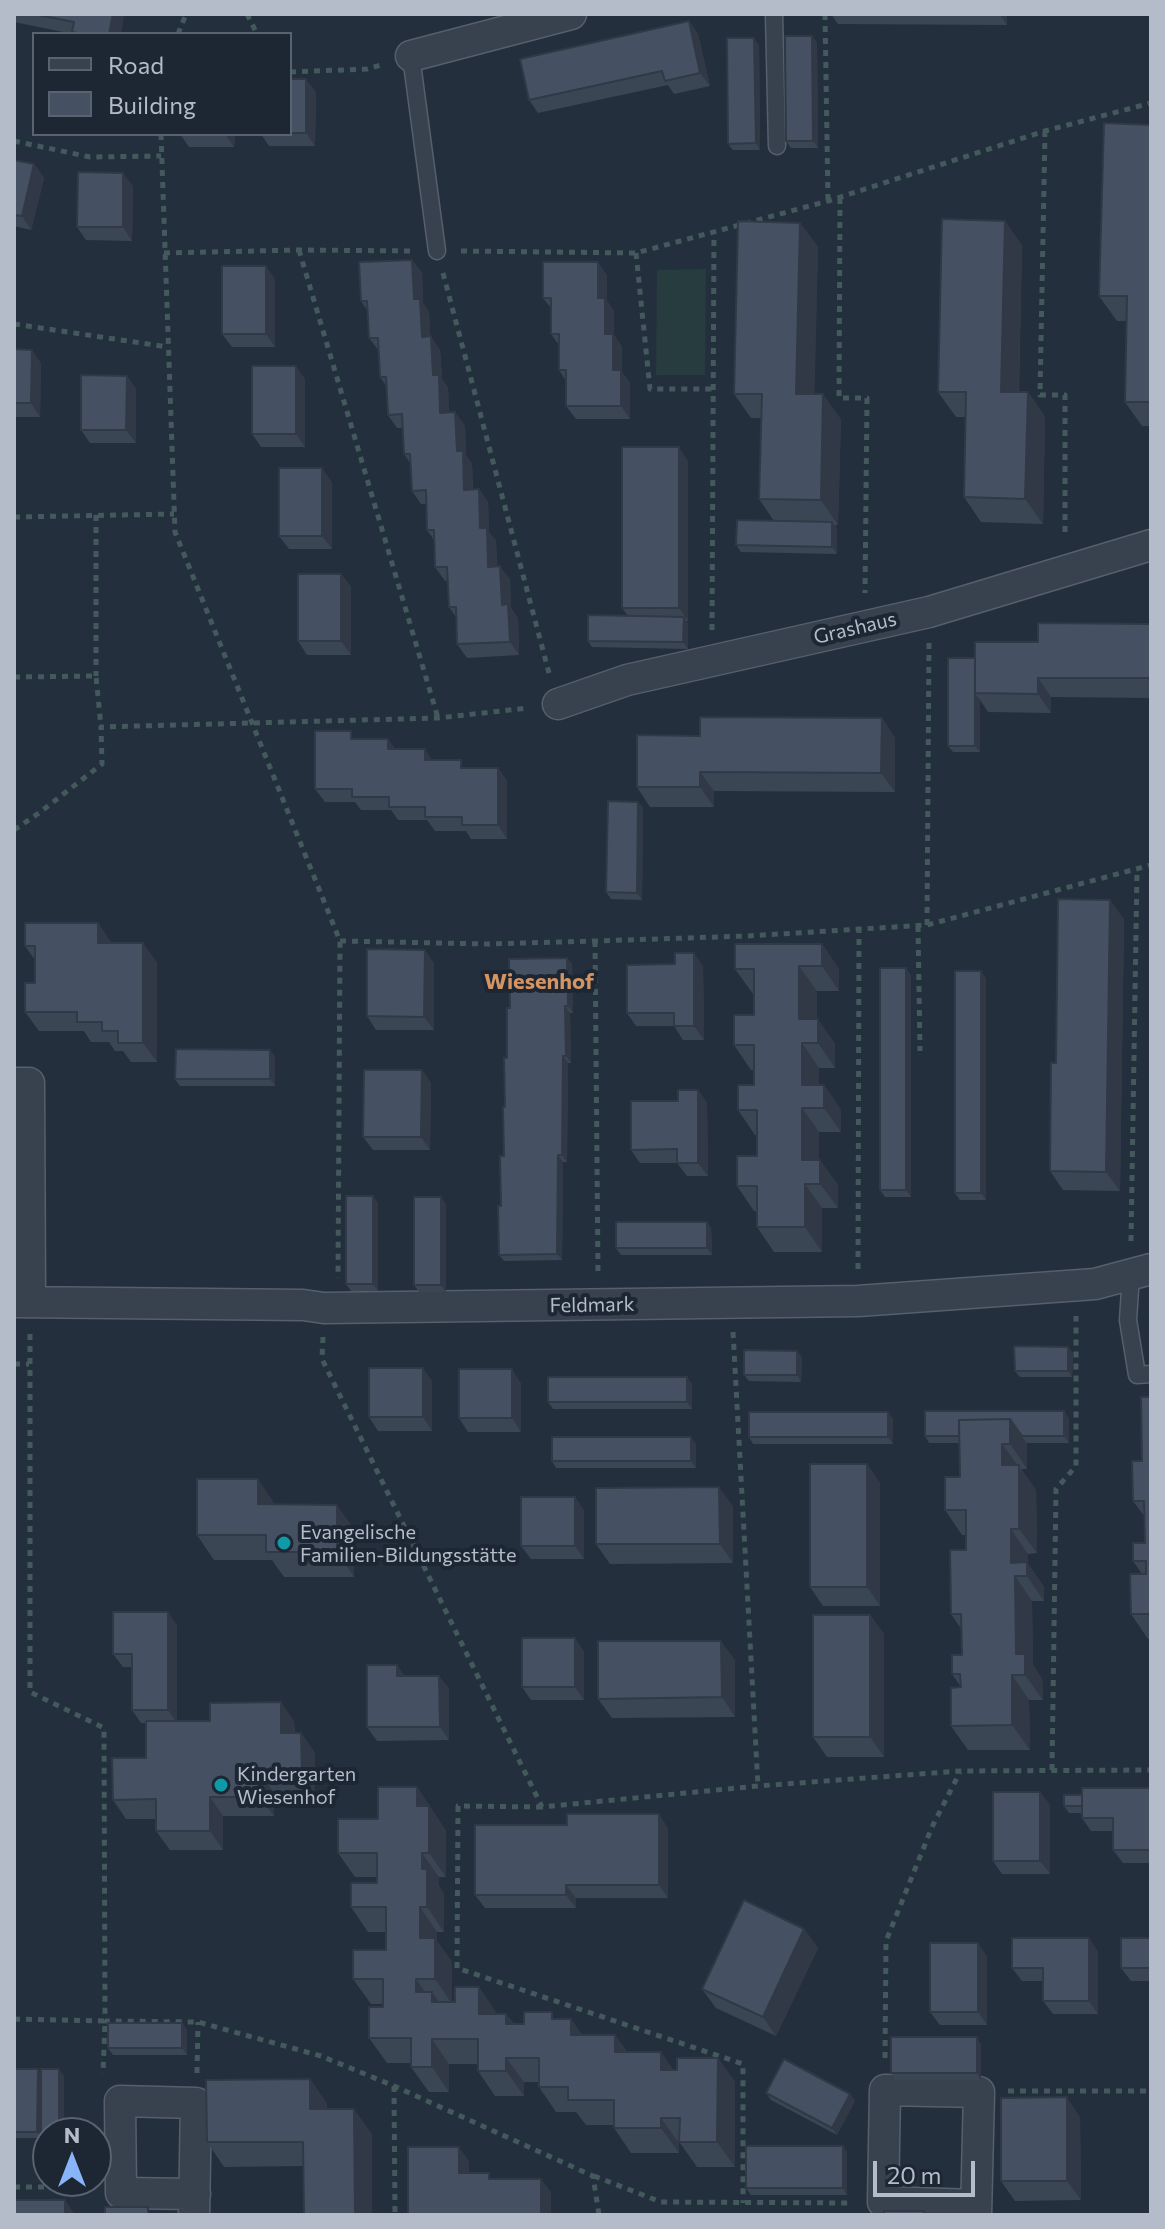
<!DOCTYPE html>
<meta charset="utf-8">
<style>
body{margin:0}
#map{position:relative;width:1165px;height:2229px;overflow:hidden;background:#242f3e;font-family:Commissioner,sans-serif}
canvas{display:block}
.frame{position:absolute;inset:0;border:16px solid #b4bcc9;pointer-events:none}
.legend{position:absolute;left:32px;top:32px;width:260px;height:104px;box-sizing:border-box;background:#1d2633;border:2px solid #59626f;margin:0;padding:10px 14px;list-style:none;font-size:24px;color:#b4bcc9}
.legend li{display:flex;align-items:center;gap:16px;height:40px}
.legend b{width:40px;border:2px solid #59626f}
.north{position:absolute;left:32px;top:2117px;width:80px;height:80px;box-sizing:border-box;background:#1d2633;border:2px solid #59626f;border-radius:50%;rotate:0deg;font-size:22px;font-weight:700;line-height:32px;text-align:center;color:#b4bcc9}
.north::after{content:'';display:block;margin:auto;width:28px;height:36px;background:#8ab4f8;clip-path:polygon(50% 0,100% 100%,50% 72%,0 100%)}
.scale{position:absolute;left:873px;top:2161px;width:102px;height:36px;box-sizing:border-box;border:4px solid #b4bcc9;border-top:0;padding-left:10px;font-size:24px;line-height:28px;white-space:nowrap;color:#b4bcc9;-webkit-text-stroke:6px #1d2633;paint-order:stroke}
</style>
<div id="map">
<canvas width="1165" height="2229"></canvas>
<div class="frame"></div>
<ul class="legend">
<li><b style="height:10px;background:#38414e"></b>Road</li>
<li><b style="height:22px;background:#455162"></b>Building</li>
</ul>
<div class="north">N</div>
<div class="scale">20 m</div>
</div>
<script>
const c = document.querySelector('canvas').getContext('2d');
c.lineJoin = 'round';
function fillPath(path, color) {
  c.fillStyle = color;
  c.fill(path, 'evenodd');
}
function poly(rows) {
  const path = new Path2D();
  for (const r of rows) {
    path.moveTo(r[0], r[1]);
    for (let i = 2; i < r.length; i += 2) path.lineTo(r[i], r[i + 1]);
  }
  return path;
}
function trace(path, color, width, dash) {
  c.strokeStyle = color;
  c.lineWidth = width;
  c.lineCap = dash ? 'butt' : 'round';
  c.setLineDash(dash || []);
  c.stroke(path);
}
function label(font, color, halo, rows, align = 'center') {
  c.font = font + ' Commissioner,sans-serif';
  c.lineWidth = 8;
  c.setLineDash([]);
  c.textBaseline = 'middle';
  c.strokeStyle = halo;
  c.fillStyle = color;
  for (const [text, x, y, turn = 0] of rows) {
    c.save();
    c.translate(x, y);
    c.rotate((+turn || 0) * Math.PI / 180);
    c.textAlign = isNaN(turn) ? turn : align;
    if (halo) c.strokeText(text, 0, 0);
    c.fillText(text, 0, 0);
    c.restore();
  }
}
fillPath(poly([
 [706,269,705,375,656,375,657,270]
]), '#263c3f');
const lane = poly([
 [774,14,777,146],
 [411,56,437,251],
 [1131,1274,1128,1320,1137,1375,1151,1374]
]);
const street = poly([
 [411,56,571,14],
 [558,704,627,680,929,612,1151,545],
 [14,1083,29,1083,30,1302],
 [14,1302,303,1305,324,1308,858,1301,1095,1284,1151,1269],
 [194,2215,196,2103,120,2101,121,2193,195,2194],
 [976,2215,979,2092,885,2090,883,2202,976,2205]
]);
trace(lane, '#565f6c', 19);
trace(street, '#565f6c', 33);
trace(poly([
 [247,14,257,34],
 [825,14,828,201],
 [178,34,186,14],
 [290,72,367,69,384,64],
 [1045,131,1040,395,1065,395,1065,537],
 [161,134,175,532,340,941,338,1278],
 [14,141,90,157,161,156],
 [840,198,839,398,867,398,865,593],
 [299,250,438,718],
 [461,251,636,253,828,201,1045,131,1151,103],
 [164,253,299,250,415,251],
 [636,253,650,389,713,389],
 [443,273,549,673],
 [14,324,168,347],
 [96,515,96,676],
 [14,517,174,514],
 [712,630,714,231],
 [14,677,96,676,101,727],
 [14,830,39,813,102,764,101,727,438,718,528,708],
 [927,925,929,642],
 [918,926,920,1051],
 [340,941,486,944,595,941,747,936,927,925,1151,865],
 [595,941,598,1272],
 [1131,1241,1137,870],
 [858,1269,859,930],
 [733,1332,758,1786],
 [30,1334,30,1692,104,1728,105,2021,198,2022,321,2056,394,2086,593,2176,599,2215],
 [323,1337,322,1359,542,1807,758,1786,960,1771,1151,1770],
 [14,1364,29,1364],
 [1052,1770,1056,1489,1076,1466,1076,1316],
 [542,1807,458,1806,457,1968,743,2064,743,2203],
 [14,2019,105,2021,103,2074],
 [885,2058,886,1941,932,1827,960,1772],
 [197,2073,198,2022],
 [394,2086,395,2215],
 [1008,2091,1151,2091],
 [594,2176,661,2202,851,2203],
 [14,2187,89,2187]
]), '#44595c', 5, [6, 6]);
trace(lane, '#38414e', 16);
trace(street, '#38414e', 30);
fillPath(poly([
 [14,14,124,14,121,34,73,34,14,22],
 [831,14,1007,14,1007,25,838,24],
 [689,21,698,34,710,86,674,94,668,85,538,113,529,100],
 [817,42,818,148,791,148,786,141],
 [759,45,760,150,733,150,728,144],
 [290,79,316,92,315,146,269,146,261,134,290,134],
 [1151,125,1151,426,1142,426,1125,402,1127,321,1117,321,1099,296],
 [180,134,235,134,234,147,189,147],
 [14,160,34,164,44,178,31,230,14,226],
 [133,186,132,241,86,240,77,227],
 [1005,221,1022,246,1019,392,1028,392,1045,417,1043,524,981,522,964,497,966,417,956,417,938,392],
 [800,223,818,247,814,394,841,419,838,525,835,525,837,529,837,554,741,552,736,545,774,521,759,499,761,418,751,418,734,394],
 [412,260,422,273,423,303,429,312,430,336,440,350,442,379,448,388,449,413,455,412,465,426,466,455,472,464,473,489,479,489,488,502,489,532,496,541,497,566,510,579,511,608,518,618,519,655,467,658,457,644,456,617,449,607,448,580,445,581,435,567,434,540,427,530,426,504,421,504,412,491,411,464,404,454,403,428,397,428,388,415,387,387,380,377,379,351,369,338,368,311,361,301],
 [607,275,607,301,614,311,614,335,622,347,622,372,630,383,630,419,576,419,566,406,566,381,559,370,559,345,551,334,551,308,543,298],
 [275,279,275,347,232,347,222,334],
 [14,349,41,363,40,417,14,417],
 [127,376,136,389,136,443,90,443,81,430],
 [305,379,305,447,261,447,252,434],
 [688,461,688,621,686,621,688,624,688,649,592,647,588,641,628,616,622,608],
 [332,482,332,549,289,549,279,536],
 [341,574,351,587,351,655,307,655,298,641],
 [1151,624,1151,698,1051,697,1051,713,988,712,980,700,980,752,953,752,948,746,975,658,1038,642],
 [882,718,895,738,895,792,714,791,714,807,650,807,637,787,700,736],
 [357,739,432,760,467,768,498,768,507,781,507,839,471,839,466,831,435,831,427,820,398,820,391,810,361,810,355,802,325,802,315,789],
 [638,802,643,808,642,900,611,899,606,892],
 [1124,919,1120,1191,1063,1190,1050,1171,1056,1063],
 [98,923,111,943,143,943,157,963,157,1062,131,1062,123,1051,115,1051,109,1042,91,1042,84,1031,39,1031,25,1012,35,983,35,960,25,946],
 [822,944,839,969,839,991,817,991,817,1019,835,1044,835,1068,819,1068,819,1085,824,1085,841,1110,841,1132,819,1132,819,1160,838,1185,838,1208,822,1208,822,1252,774,1252,757,1227,757,1211,754,1211,737,1186,757,1156,757,1135,755,1135,738,1110,754,1085,754,1070,751,1070,734,1045,754,1015,754,994,753,994,735,969],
 [567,958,572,964,573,1013,570,1013,571,1063,568,1063,567,1162,563,1162,562,1260,504,1261,499,1255,510,1008],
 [434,963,434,1030,376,1030,367,1016],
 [703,966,704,1040,683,1040,674,1026,636,1026,627,1013],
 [911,975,911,1197,885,1197,880,1190],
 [986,978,986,1200,960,1200,955,1193],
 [275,1056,275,1086,180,1086,175,1079],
 [422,1070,431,1083,430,1150,373,1150,363,1137],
 [698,1090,707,1103,708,1176,687,1176,677,1163,640,1163,631,1150,678,1101],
 [378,1203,378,1291,351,1291,346,1284],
 [446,1204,446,1292,419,1292,414,1285],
 [707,1222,711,1228,712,1255,621,1255,616,1248],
 [1073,1353,1072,1377,1020,1377,1015,1371],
 [802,1357,801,1382,749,1381,744,1375],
 [432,1381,432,1431,378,1431,369,1417],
 [521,1383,521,1432,468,1432,459,1418],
 [692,1384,692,1409,553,1409,548,1402],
 [1151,1397,1151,1639,1148,1639,1131,1614,1142,1574,1133,1561,1145,1543,1145,1517,1133,1501,1142,1461],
 [1069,1418,1069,1443,1027,1443,1027,1469,1021,1469,1036,1490,1037,1553,1028,1554,1028,1564,1044,1587,1044,1601,1032,1601,1033,1665,1042,1679,1043,1700,1029,1700,1030,1750,968,1750,951,1726,961,1687,952,1674,962,1655,962,1630,951,1614,966,1550,966,1535,962,1535,945,1510,960,1477,959,1443,929,1443,925,1436],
 [893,1419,893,1444,753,1444,749,1437],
 [696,1444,696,1468,556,1468,552,1461],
 [867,1464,880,1483,880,1606,823,1606,810,1587],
 [733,1506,733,1563,610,1564,596,1544],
 [584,1510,584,1559,531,1559,521,1546],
 [354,1529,354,1577,284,1577,272,1560,214,1560,197,1535],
 [870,1615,884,1634,884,1757,827,1757,813,1737],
 [177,1625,177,1721,294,1721,295,1733,301,1733,315,1753,315,1793,274,1793,274,1816,223,1816,223,1850,170,1850,156,1831,156,1819,126,1819,113,1800,146,1758,146,1723,141,1723,132,1710,132,1667,123,1667,113,1654],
 [584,1651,584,1700,531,1700,522,1687],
 [735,1660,735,1717,612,1718,598,1699],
 [397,1665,404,1676,439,1676,449,1689,449,1740,377,1741,367,1727],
 [417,1787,446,1831,446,1877,439,1877,439,1886,444,1894,444,1932,437,1932,437,1941,452,1962,452,2002,455,2002,479,1987,496,2014,506,2014,514,2024,524,2024,556,2019,571,2019,582,2035,615,2035,627,2052,661,2052,673,2070,718,2058,735,2082,735,2167,697,2167,680,2143,679,2143,679,2153,631,2153,614,2128,614,2125,586,2125,576,2112,556,2112,539,2087,539,2082,524,2082,524,2096,495,2096,478,2071,478,2064,449,2064,449,2092,429,2092,411,2067,411,2063,387,2063,369,2038,383,2007,383,2004,371,2004,353,1979,386,1950,386,1932,368,1932,351,1907,377,1883,377,1877,355,1877,338,1853],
 [1151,1788,1151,1863,1123,1863,1113,1850,1113,1831,1091,1831,1082,1818,1082,1813,1069,1813,1064,1806,1082,1795],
 [1040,1792,1050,1805,1050,1874,1002,1874,993,1861],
 [668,1828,668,1898,576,1898,576,1908,485,1908,475,1895],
 [804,1929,818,1948,776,2036,716,2008,702,1989],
 [1089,1938,1098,1952,1098,2014,1053,2014,1043,2001,1043,1981,1022,1981,1012,1968],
 [1151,1938,1151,1981,1131,1981,1121,1968],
 [987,1956,987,2025,940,2025,930,2012],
 [182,2023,187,2030,187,2055,113,2055,108,2048],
 [981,2044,981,2080,895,2080,891,2073],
 [14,2069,64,2076,48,2133,48,2177,45,2177,41,2170,41,2138,14,2138],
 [310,2079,327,2104,327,2109,372,2134,303,2166,224,2167,207,2142],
 [766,2093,850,2094,855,2101,837,2135,771,2100],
 [1080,2117,1081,2200,1015,2201,1001,2181],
 [843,2146,847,2153,847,2195,751,2195,746,2188]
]), '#3b4654');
fillPath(poly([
 [113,14,124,14,121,34,109,34],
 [999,14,1007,14,1007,25],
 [689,21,698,34,710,86,700,73],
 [812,36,817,42,818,148,813,141],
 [754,38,759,45,760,150,756,143],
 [306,79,316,92,315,146,306,133],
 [225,134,235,134,234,147],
 [34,164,44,178,31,230,22,216],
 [123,173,133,186,132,241,123,227],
 [1005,221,1022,246,1018,417,1001,392],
 [800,223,818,247,814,418,796,394],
 [412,260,422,273,423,303,429,312,431,350,422,337,414,299],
 [598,262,607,275,607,301,614,311,614,335,622,347,622,372,630,383,630,419,621,406,605,334,598,298],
 [266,266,275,279,275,347,266,334],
 [431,336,440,350,442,379,448,388,450,426,440,413,433,375],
 [32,350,41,363,40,417,31,403],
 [296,366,305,379,305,447,296,434],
 [127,376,136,389,136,443,126,430],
 [1028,392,1045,417,1043,524,1025,499],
 [823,394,841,419,838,525,821,500],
 [455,412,465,426,466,455,472,464,473,503,464,490,457,451],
 [679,447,688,461,688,621,679,608],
 [322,468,332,482,332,549,322,536],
 [479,489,488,502,489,532,496,541,497,580,488,567,480,528],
 [832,522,837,529,837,554,832,547],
 [500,566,510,579,511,608,518,618,519,655,510,642,502,605],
 [341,574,351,587,351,655,341,641],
 [684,617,688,624,688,649,683,642],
 [1038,678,1051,697,1051,713,1038,694],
 [975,694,980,700,980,752,975,746],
 [882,718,895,738,895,792,881,773],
 [388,739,398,752,388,749],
 [425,749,434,763,425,760],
 [498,768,507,781,507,839,498,825],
 [700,772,714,791,714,807,700,787],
 [638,802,643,808,642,900,637,893],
 [1110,900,1124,919,1120,1191,1106,1172],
 [98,923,111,942,111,963,98,943],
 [143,943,157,963,157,1062,143,1043],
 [822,944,839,969,839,991,822,966],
 [425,950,434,963,434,1030,424,1017],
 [694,953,703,966,704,1040,694,1026],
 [567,958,572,964,573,1013,568,1006],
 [799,966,817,991,817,1044,799,1019],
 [906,968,911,975,911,1197,906,1190],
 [981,971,986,978,986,1200,981,1193],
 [565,1006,570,1013,571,1063,566,1056],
 [818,1019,835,1044,835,1068,818,1043],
 [802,1043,819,1068,819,1108,802,1085],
 [270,1050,275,1056,275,1086,270,1079],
 [563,1056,568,1063,567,1162,562,1155],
 [422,1070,431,1083,430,1150,421,1137],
 [824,1085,841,1110,841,1132,824,1108],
 [698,1090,707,1103,708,1176,698,1163],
 [802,1108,819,1132,819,1185,802,1160],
 [558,1155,563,1162,562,1260,557,1254],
 [820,1160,838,1185,838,1208,820,1184],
 [805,1184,822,1208,822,1252,805,1227],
 [373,1196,378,1203,378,1291,373,1284],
 [441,1197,446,1204,446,1292,441,1285],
 [707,1222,711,1228,712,1255,707,1248],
 [1068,1347,1073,1353,1072,1377,1068,1371],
 [797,1351,802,1357,801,1382,797,1375],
 [423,1368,432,1381,432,1431,423,1417],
 [512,1369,521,1383,521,1432,512,1418],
 [687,1377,692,1384,692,1409,687,1402],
 [1064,1411,1069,1418,1069,1443,1064,1436],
 [888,1412,893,1419,893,1444,888,1437],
 [1010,1419,1027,1444,1027,1469,1010,1444],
 [691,1437,696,1444,696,1468,691,1461],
 [1002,1444,1036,1490,1037,1553,1019,1529,1002,1465],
 [867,1464,880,1483,880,1606,867,1587],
 [258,1479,275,1504,258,1504],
 [719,1487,733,1506,733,1563,720,1544],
 [575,1497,584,1510,584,1559,575,1546],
 [337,1505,354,1529,354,1577,337,1552],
 [1011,1529,1028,1554,1028,1564,1044,1587,1044,1601,1027,1576,1011,1563],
 [1015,1576,1032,1601,1033,1665,1042,1679,1043,1700,1025,1675,1016,1654],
 [168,1612,177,1625,177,1723,168,1710],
 [870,1615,884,1634,884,1757,870,1737],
 [575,1638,584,1651,584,1700,575,1687],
 [721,1641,735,1660,735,1717,722,1697],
 [397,1665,406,1678,397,1676],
 [1012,1675,1029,1700,1030,1750,1012,1725],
 [439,1676,449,1689,449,1740,440,1727],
 [281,1702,294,1721,295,1753,281,1733],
 [301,1733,315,1753,315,1793,302,1773],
 [260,1773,274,1793,274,1816,260,1797],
 [417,1787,446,1831,446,1877,429,1853,417,1806],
 [1040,1792,1050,1805,1050,1874,1040,1861],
 [210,1797,223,1816,223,1850,210,1831],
 [659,1814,668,1828,668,1898,659,1885],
 [422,1853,439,1877,439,1886,444,1894,444,1932,427,1907,422,1869],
 [566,1885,576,1898,576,1908,566,1895],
 [420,1907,437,1932,437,1941,452,1962,452,2004,435,1979,420,1938],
 [804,1929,818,1948,776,2036,763,2017],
 [1089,1938,1098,1952,1098,2014,1089,2001],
 [978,1943,987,1956,987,2025,978,2012],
 [416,1979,432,2002,432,1992,450,2017,416,1992],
 [479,1987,496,2012,496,2038,479,2014],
 [506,2014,524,2038,506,2024],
 [571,2019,588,2044,571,2035],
 [182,2023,187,2030,187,2055,182,2048],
 [615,2035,633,2060,615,2052],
 [977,2037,981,2044,981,2080,977,2073],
 [432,2039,449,2064,449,2092,432,2067],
 [661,2052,678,2077,661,2070],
 [506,2058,524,2082,524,2096,506,2071],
 [718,2058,735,2082,735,2167,717,2142],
 [38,2069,43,2076,42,2138,37,2132],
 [59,2069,64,2076,64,2133,59,2133],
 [310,2079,327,2104,327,2134,310,2109],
 [850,2094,855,2101,837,2135,832,2128],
 [1067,2097,1080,2117,1081,2200,1067,2181],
 [354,2109,372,2134,372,2215,355,2215],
 [661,2118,679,2143,679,2153,661,2128],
 [843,2146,847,2153,847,2195,843,2188],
 [459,2147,469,2161,469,2186,459,2173],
 [541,2179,551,2192,551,2215,541,2215],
 [65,2200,75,2215,65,2215]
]), '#303945');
const building = poly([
 [33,14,113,14,109,34,83,34,72,32,74,22,33,14],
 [689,21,700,73,665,81,662,71,529,100,520,59,689,21],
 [785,36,812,36,813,141,786,141,785,36],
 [727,38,754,38,756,143,728,144,727,38],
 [290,79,306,79,306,133,290,133,290,79],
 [1104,123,1151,125,1151,402,1125,402,1127,296,1099,296,1104,123],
 [14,160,34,164,22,216,14,215,14,160],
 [78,172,123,173,123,227,77,227,78,172],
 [942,219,1005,221,1001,392,1028,392,1025,499,964,497,966,392,938,392,942,219],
 [738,221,800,223,796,394,823,394,821,500,759,499,762,394,734,394,738,221],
 [412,260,414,299,420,299,422,337,431,336,433,375,439,375,440,413,455,412,457,451,463,451,464,490,479,489,480,528,487,528,488,567,500,566,502,605,508,604,510,642,457,644,456,607,449,607,447,567,435,567,434,530,427,530,426,490,412,491,410,454,404,454,402,414,388,415,386,377,380,377,378,338,369,338,367,301,361,301,359,262,412,260],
 [543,262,598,262,598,298,605,298,605,334,613,334,613,370,621,370,621,406,566,406,566,370,559,370,559,334,551,334,551,298,543,298,543,262],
 [222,266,266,266,266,334,222,334,222,266],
 [14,349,32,350,31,403,14,403,14,349],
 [252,366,296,366,296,434,252,434,252,366],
 [81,375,127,376,126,430,81,430,81,375],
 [622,447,679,447,679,608,622,608,622,447],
 [279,468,322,468,322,536,279,536,279,468],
 [737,520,832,522,832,547,736,545,737,520],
 [298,574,341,574,341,641,298,641,298,574],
 [588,615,684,617,683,642,588,641,588,615],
 [1038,623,1151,624,1151,678,1038,678,1038,694,975,693,975,642,1038,642,1038,623],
 [948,658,975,658,975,746,948,746,948,658],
 [700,717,882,718,881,773,700,772,700,787,637,787,637,735,700,736,700,717],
 [315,731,351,731,351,739,388,739,388,749,425,749,425,760,461,760,461,768,498,768,498,825,462,825,462,817,425,817,425,807,389,807,389,797,352,797,352,789,315,789,315,731],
 [608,801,638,802,637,893,606,892,608,801],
 [1058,899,1110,900,1106,1172,1050,1171,1051,1063,1056,1063,1058,899],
 [25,923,98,923,98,943,143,943,143,1043,118,1043,118,1031,102,1031,102,1022,77,1022,77,1012,25,1012,25,983,35,983,35,946,25,946,25,923],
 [735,944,822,944,822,966,799,966,799,1019,818,1019,818,1043,802,1043,802,1085,824,1085,824,1108,802,1108,802,1160,820,1160,820,1184,805,1184,805,1227,757,1227,757,1186,737,1186,737,1156,757,1156,757,1110,738,1110,738,1085,754,1085,754,1045,734,1045,734,1015,754,1015,754,969,735,969,735,944],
 [367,949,425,950,424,1017,367,1016,367,949],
 [675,953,694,953,694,1026,674,1026,674,1013,627,1013,627,965,675,964,675,953],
 [567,958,568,1006,565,1006,566,1056,563,1056,562,1155,558,1155,557,1254,499,1255,498,1206,501,1206,500,1156,504,1156,503,1107,505,1107,504,1058,507,1058,507,1008,510,1008,509,959,567,958],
 [880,968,906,968,906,1190,880,1190,880,968],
 [955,971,981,971,981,1193,955,1193,955,971],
 [176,1049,270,1050,270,1079,175,1079,176,1049],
 [364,1070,422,1070,421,1137,363,1137,364,1070],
 [678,1090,698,1090,698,1163,677,1163,677,1149,631,1150,631,1101,678,1101,678,1090],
 [346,1196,373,1196,373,1284,346,1284,346,1196],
 [414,1197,441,1197,441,1285,414,1285,414,1197],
 [616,1222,707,1222,707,1248,616,1248,616,1222],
 [1014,1346,1068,1347,1068,1371,1015,1371,1014,1346],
 [744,1350,797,1351,797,1375,744,1375,744,1350],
 [369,1368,423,1368,423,1417,369,1417,369,1368],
 [459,1369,512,1369,512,1418,459,1418,459,1369],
 [548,1377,687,1377,687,1402,548,1402,548,1377],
 [1141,1397,1151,1397,1151,1614,1131,1614,1130,1574,1146,1574,1146,1561,1133,1561,1133,1543,1145,1543,1144,1501,1133,1501,1132,1461,1142,1461,1141,1397],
 [925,1411,1064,1411,1064,1436,1022,1436,1010,1419,959,1420,959,1436,925,1436,925,1411],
 [749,1412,888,1412,888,1437,749,1437,749,1412],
 [1010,1419,1010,1444,1002,1444,1002,1465,1019,1465,1019,1529,1011,1529,1011,1563,1027,1562,1027,1576,1015,1576,1016,1654,1025,1654,1025,1675,1012,1675,1012,1725,951,1726,951,1688,961,1687,960,1674,952,1674,952,1655,962,1655,961,1614,951,1614,950,1550,966,1550,966,1510,945,1510,945,1477,960,1477,959,1420,1010,1419],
 [552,1437,691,1437,691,1461,552,1461,552,1437],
 [810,1464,867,1464,867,1587,810,1587,810,1464],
 [197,1479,258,1479,258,1504,337,1505,337,1552,266,1552,266,1535,197,1535,197,1479],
 [719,1487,720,1544,596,1544,596,1488,719,1487],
 [521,1497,575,1497,575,1546,521,1546,521,1497],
 [113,1612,168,1612,168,1710,132,1710,132,1654,113,1654,113,1612],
 [813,1615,870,1615,870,1737,813,1737,813,1615],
 [522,1638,575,1638,575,1687,522,1687,522,1638],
 [598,1641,721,1641,722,1697,598,1699,598,1641],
 [367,1665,397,1665,397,1676,439,1676,440,1727,367,1727,367,1665],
 [281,1702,281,1733,301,1733,302,1773,260,1773,260,1797,210,1797,210,1831,156,1831,156,1799,113,1800,112,1758,146,1758,146,1721,210,1721,210,1703,281,1702],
 [378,1787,417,1787,417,1806,429,1806,429,1853,422,1853,422,1869,427,1869,427,1907,420,1907,420,1938,435,1938,435,1979,416,1979,416,1992,432,1992,432,2002,455,2002,455,1987,479,1987,479,2014,506,2014,506,2024,524,2024,524,2012,552,2012,552,2019,571,2019,571,2035,615,2035,615,2052,661,2052,661,2070,677,2070,677,2058,718,2058,717,2142,679,2142,680,2118,661,2118,661,2128,614,2128,614,2100,568,2100,568,2087,539,2087,539,2058,506,2058,506,2071,478,2071,478,2039,432,2039,432,2067,411,2067,411,2038,369,2038,369,2007,383,2007,383,1979,353,1979,353,1950,386,1950,386,1907,351,1907,351,1883,377,1883,377,1853,338,1853,338,1819,378,1819,378,1787],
 [1082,1788,1151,1788,1151,1850,1113,1850,1113,1818,1082,1818,1082,1788],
 [993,1792,1040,1792,1040,1861,993,1861,993,1792],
 [1064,1795,1082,1795,1082,1806,1064,1806,1064,1795],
 [567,1814,659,1814,659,1885,566,1885,566,1895,475,1895,475,1825,567,1825,567,1814],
 [744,1900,804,1929,763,2017,702,1989,744,1900],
 [1012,1938,1089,1938,1089,2001,1043,2001,1043,1968,1012,1968,1012,1938],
 [1121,1938,1151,1938,1151,1968,1121,1968,1121,1938],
 [930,1943,978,1943,978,2012,930,2012,930,1943],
 [108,2023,182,2023,182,2048,108,2048,108,2023],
 [891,2037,977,2037,977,2073,891,2073,891,2037],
 [784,2059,850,2094,832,2128,766,2093,784,2059],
 [14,2069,38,2069,37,2132,14,2132,14,2069],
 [41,2069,59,2069,59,2133,48,2133,48,2170,41,2170,41,2069],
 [310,2079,310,2109,354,2109,355,2215,304,2215,303,2142,207,2142,206,2080,310,2079],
 [1067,2097,1067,2181,1001,2181,1001,2098,1067,2097],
 [746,2146,843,2146,843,2188,746,2188,746,2146],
 [408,2147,459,2147,459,2173,489,2173,489,2179,541,2179,541,2215,408,2215,408,2147],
 [14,2200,65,2200,65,2215,14,2215,14,2200],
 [105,2207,148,2207,148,2215,105,2215,105,2207],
 [884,2211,924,2211,923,2215,884,2215,884,2211]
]);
fillPath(building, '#455162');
trace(building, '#303945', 2);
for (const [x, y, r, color] of [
 [284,1543,8,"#0f9aa8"],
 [221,1785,8,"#0f9aa8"]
]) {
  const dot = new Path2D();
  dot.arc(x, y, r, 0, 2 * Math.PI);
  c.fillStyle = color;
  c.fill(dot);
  trace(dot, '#1d2633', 3);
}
label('20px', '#b4bcc9', '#1d2633', [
 ["Grashaus",855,628,-13],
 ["Feldmark",592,1305,-1]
]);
label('20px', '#b4bcc9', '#1d2633', [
 ["Evangelische",300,1532],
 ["Familien-Bildungsstätte",300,1555],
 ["Kindergarten",237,1774],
 ["Wiesenhof",237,1797]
], 'left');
label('bold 22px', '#d59563', '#1d2633', [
 ["Wiesenhof",539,982]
]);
</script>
